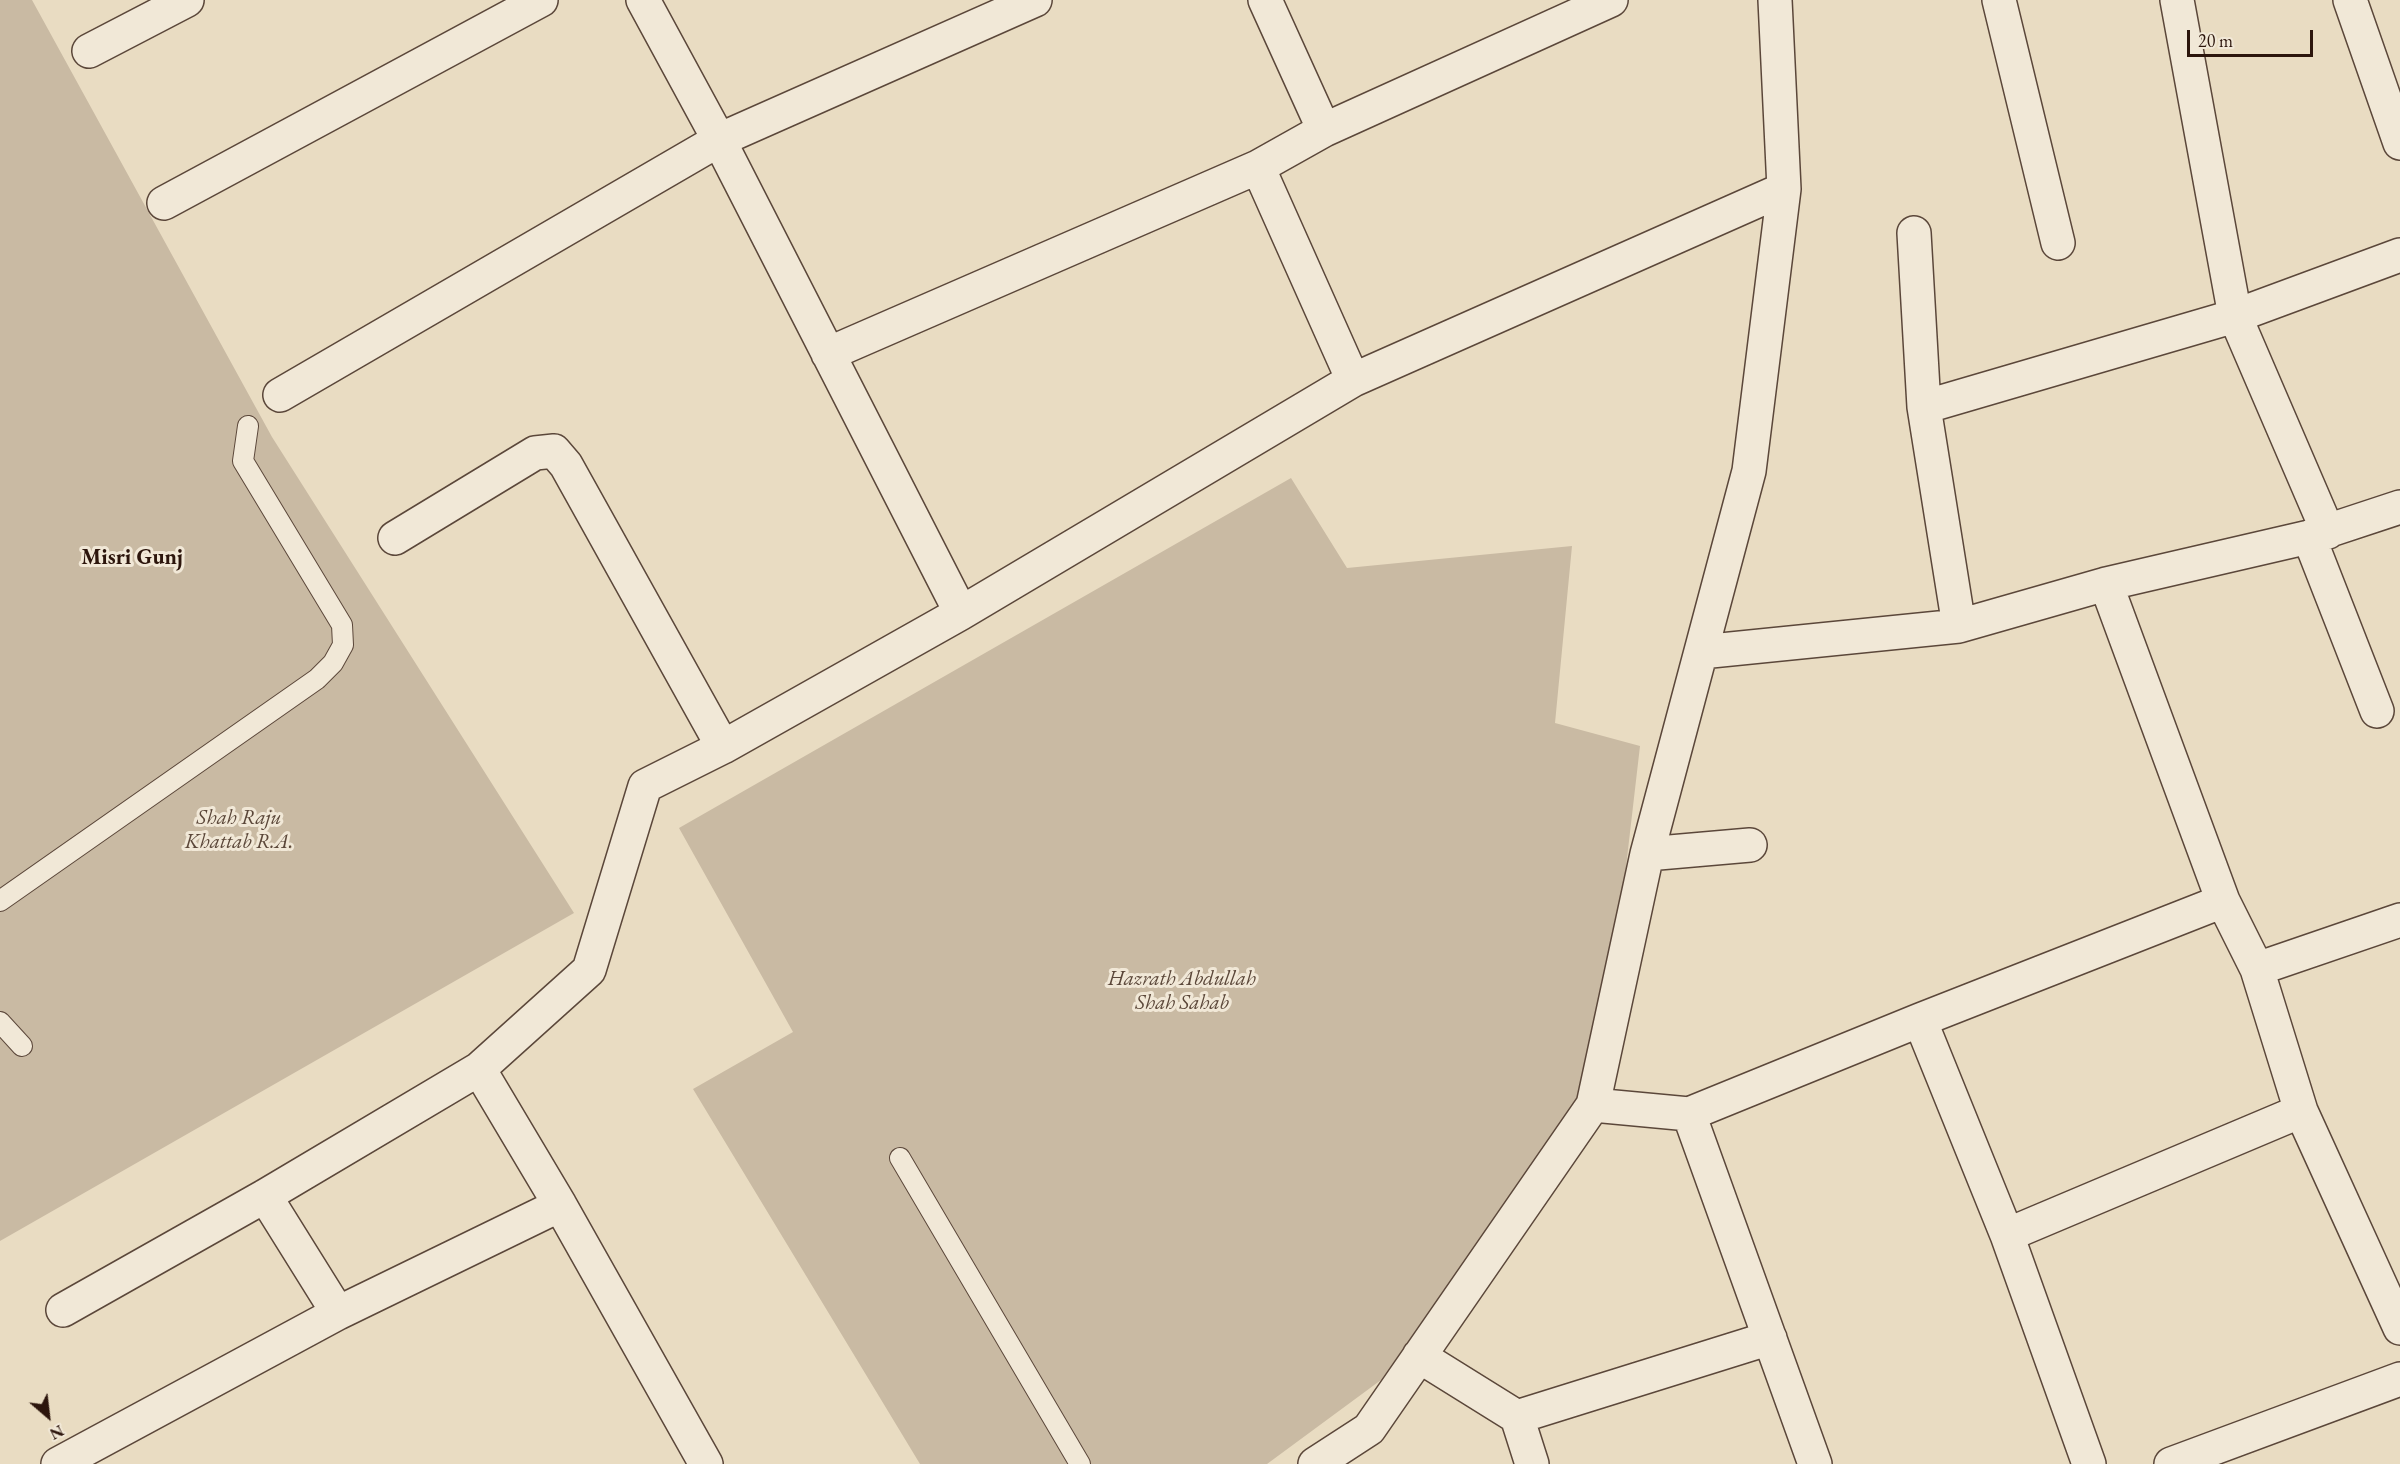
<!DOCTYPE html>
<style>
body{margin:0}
#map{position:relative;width:2400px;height:1464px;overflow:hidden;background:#e9dcc2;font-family:"EB Garamond",serif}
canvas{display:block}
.north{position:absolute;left:18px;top:1386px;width:60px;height:60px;-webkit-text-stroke:4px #f1e8d7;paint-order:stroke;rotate:152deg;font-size:16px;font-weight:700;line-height:24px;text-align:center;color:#2c150c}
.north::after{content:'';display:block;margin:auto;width:21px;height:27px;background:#2c150c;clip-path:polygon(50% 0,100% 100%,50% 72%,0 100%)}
.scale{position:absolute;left:2187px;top:30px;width:126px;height:27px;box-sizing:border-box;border:3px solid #2c150c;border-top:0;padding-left:8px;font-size:18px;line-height:21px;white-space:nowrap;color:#2c150c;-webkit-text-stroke:4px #f1e8d7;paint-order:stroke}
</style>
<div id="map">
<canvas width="2400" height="1464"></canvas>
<div class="north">N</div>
<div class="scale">20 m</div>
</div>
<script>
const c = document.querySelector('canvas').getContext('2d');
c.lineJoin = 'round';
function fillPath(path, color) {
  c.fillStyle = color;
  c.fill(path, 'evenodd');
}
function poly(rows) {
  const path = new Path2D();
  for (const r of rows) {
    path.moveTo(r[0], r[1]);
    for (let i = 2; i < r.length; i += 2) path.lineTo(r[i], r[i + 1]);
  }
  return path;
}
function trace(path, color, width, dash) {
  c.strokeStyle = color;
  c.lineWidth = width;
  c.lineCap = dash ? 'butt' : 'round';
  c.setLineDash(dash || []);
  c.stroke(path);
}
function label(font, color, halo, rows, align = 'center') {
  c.font = font + ' "EB Garamond",serif';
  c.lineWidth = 6;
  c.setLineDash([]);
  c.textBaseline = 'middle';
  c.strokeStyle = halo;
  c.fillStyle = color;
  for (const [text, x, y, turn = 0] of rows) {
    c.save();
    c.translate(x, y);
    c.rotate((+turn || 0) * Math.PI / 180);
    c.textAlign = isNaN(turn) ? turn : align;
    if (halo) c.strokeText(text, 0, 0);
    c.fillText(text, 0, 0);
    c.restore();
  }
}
fillPath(poly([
 [0,0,32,0,272,437,574,913,0,1241],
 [1291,478,1347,568,1572,546,1555,723,1640,746,1610,1005,1582,1104,1381,1380,1267,1464,920,1464,693,1089,793,1032,679,828]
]), '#c9baa3');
const lane = poly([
 [0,901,317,679,333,663,343,645,342,625,243,461,248,426],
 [0,1022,22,1046],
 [900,1158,1080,1464]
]);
const street = poly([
 [643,0,719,140,961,613,1353,380,1784,189],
 [1265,0,1324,130],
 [1999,0,2058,243],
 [2177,0,2235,316,2328,532],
 [2350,0,2400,143],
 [89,51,187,0],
 [164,203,541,0],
 [1914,233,1924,407,1959,626],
 [828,354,1258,167],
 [1353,380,1258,167,1324,130,1611,0],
 [280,395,719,140,1035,0],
 [1924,407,2235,316,2400,255],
 [2309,537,2377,711],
 [395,538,535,453,554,451,566,465,723,747],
 [2106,584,2223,901,2257,969,2301,1111,2400,1328],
 [1701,652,1959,626,2106,584,2309,537,2400,507],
 [1647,854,1750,845],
 [2257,969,2400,920],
 [1920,1020,2007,1235],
 [479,1069,560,1205,706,1464],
 [1593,1105,1689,1114,1920,1020,2223,901],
 [1689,1114,1815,1464],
 [265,1196,338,1313],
 [63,1310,265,1196,479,1069,589,970,645,786,723,747,961,613],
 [1419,1356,1517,1417,1770,1338],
 [1517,1417,1532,1464],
 [58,1464,338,1313,560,1205],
 [1315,1464,1369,1429,1593,1105,1647,854,1749,471,1784,189,1775,0],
 [2089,1464,2007,1235,2301,1111],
 [2171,1464,2400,1379]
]);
trace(lane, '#5b473a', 22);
trace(street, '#5b473a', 36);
trace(lane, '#f1e8d7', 20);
trace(street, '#f1e8d7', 33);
label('italic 21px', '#5b4739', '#f1e8d7', [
 ["Shah Raju",239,818],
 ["Khattab R.A.",239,842],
 ["Hazrath Abdullah",1182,979],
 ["Shah Sahab",1182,1003]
]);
label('bold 22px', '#2c150c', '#f1e8d7', [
 ["Misri Gunj",132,558]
]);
</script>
